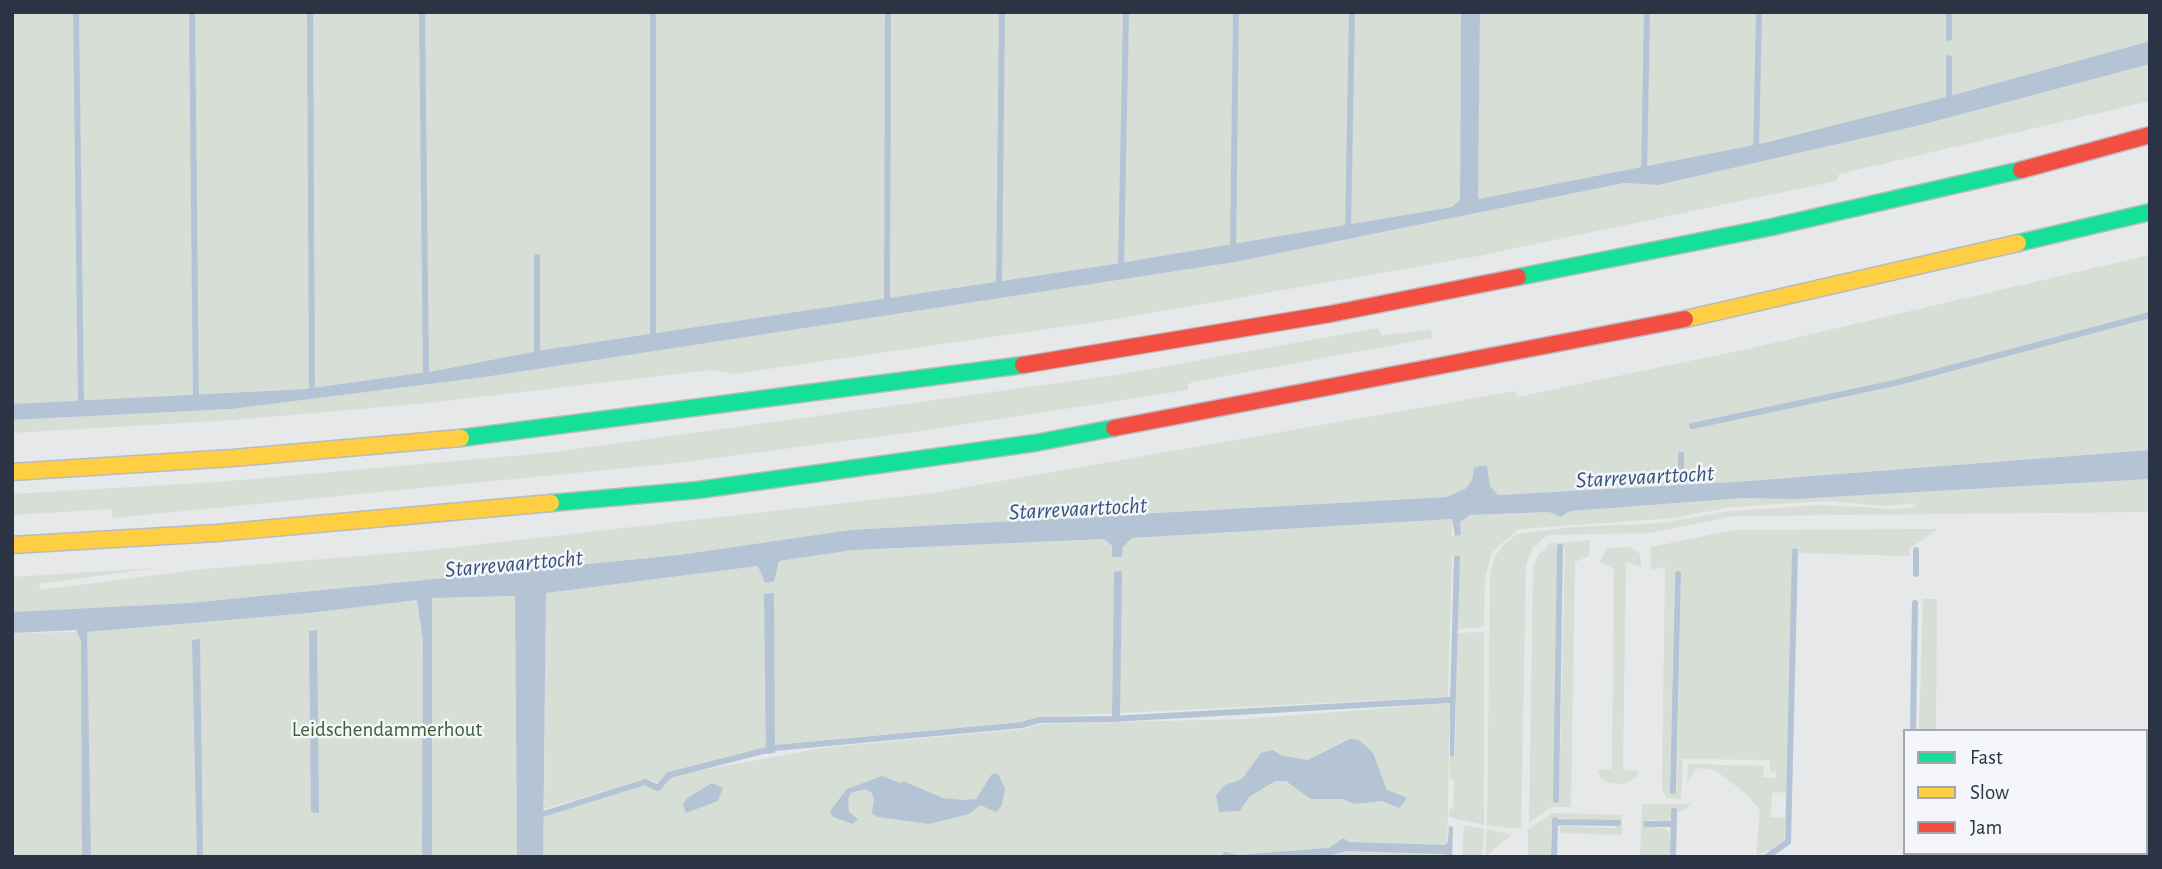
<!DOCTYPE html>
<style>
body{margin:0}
#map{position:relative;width:2162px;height:869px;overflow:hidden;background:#e6e8ea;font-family:"Alegreya Sans",sans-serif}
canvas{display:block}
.frame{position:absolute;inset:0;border:14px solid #2b3445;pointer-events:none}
.legend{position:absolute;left:1903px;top:729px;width:245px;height:126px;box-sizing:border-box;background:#f4f6f9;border:2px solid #a4a8b1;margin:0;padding:9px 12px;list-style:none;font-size:21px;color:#2b3445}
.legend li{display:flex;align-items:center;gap:14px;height:35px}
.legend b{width:35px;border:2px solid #a4a8b1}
</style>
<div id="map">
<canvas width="2162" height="869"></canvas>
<div class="frame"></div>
<ul class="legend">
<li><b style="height:9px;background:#16e098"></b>Fast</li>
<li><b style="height:9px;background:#ffcf43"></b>Slow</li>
<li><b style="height:9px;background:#f24e42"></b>Jam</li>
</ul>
</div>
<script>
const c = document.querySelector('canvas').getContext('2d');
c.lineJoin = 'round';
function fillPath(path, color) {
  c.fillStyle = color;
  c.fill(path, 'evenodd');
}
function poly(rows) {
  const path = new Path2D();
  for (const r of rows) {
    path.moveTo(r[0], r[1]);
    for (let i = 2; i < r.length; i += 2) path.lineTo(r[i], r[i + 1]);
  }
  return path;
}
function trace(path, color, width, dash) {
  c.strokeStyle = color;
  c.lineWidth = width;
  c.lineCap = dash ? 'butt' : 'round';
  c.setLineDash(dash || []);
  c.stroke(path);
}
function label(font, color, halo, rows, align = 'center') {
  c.font = font + ' "Alegreya Sans",sans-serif';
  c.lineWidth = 5;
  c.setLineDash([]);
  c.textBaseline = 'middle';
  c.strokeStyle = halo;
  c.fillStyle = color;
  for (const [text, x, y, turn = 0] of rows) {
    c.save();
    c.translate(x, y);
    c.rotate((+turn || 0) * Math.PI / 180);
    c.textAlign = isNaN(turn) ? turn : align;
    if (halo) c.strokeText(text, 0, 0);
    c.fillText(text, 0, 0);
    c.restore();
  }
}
fillPath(poly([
 [12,12,1461,12,1460,200,1452,207,1108,265,543,350,434,371,305,389,12,404],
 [1480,12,2150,12,2150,41,1950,96,1764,143,1477,199],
 [2150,64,2150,101,1839,174,1836,181,1473,257,1116,319,733,374,711,370,428,403,234,420,12,433,12,420,231,409,484,377,1235,262,1624,183,1658,185,1921,125],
 [2150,255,2150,450,1735,482,1498,495,1490,486,1487,465,1481,466,1474,468,1472,480,1465,489,1446,497,850,530,679,555,189,603,12,612,12,577,156,568,39,584,40,590,204,569,430,550,932,493,1516,391,1517,397,1752,348],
 [1378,328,1382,335,1431,330,1432,338,1193,382,1188,384,1188,390,914,432,668,464,112,518,112,509,12,515,12,494,218,482,546,453,1117,375],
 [2150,479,2150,512,1735,516,1650,533,1548,535,1533,547,1526,565,1521,829,1487,825,1490,577,1494,558,1502,546,1517,534,1572,527,1663,523,1730,511,1822,505,1895,509,1916,507,1916,503,1885,506,1825,501,1732,507,1674,518,1519,529,1492,552,1485,578,1484,626,1482,627,1457,629,1460,556,1452,555,1448,697,1038,717,1019,722,782,744,668,772,659,783,645,779,544,809,546,593,758,566,766,583,779,561,853,550,1104,539,1122,557,1123,547,1131,538,1452,519,1452,536,1461,535,1460,522,1470,515,1549,512,1566,515,1569,511,1744,498,1794,499],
 [1938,529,1909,549,1910,556,1798,553,1798,547,1793,547,1786,792,1772,793,1771,817,1785,818,1784,842,1756,857,1760,810,1745,793,1715,770,1697,768,1687,782,1688,764,1764,766,1763,777,1776,778,1776,772,1770,771,1770,760,1683,759,1681,799,1666,798,1662,788,1665,567,1651,570,1651,547,1734,530],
 [1681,571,1677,789,1673,791,1670,789,1674,575],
 [1590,540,1589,556,1575,562,1571,807,1551,807,1529,823,1533,569,1537,557,1549,544],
 [1560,546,1565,549,1559,801,1555,801],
 [1630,547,1640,554,1641,567,1626,562,1623,770,1638,771,1636,777,1625,784,1608,783,1601,779,1598,770,1612,769,1614,569,1600,561,1608,548],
 [515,596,517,857,12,857,12,633,87,632,309,613,432,598],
 [1923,599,1937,599,1936,731,1919,731],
 [1481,632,1484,633,1484,825,1449,817,1449,809,1453,809,1454,780,1450,779,1450,756,1455,756,1457,633],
 [1450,703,1447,857,543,857,543,817,645,785,660,789,670,776,822,748,1024,729,1040,724,1246,719],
 [1642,804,1692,804,1680,812,1672,812,1669,821,1647,820,1647,827,1666,828,1670,834,1670,857,1640,857],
 [1552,813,1622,815,1622,835,1560,833,1560,826,1615,828,1618,822,1558,818,1551,825,1551,857,1528,857,1528,830],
 [1464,825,1484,829,1482,857,1462,857],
 [1487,829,1511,835,1485,857]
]), '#d6ded6');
fillPath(poly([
 [1461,12,1480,12,1478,199,1764,143,1950,96,2150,41,2150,64,1921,125,1658,185,1624,183,1235,262,485,377,231,409,12,420,12,404,305,389,434,371,543,350,1108,265,1452,207,1460,200],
 [2150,450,2150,479,1794,499,1744,498,1570,511,1561,517,1549,512,1470,515,1460,522,1461,535,1455,536,1452,519,1132,538,1123,547,1122,557,1112,557,1112,546,1104,539,853,550,779,561,774,581,765,583,758,566,546,593,543,857,517,857,515,596,432,598,432,857,422,857,423,641,417,600,309,613,87,632,91,857,82,857,81,641,76,630,12,633,12,612,189,603,679,555,850,530,1446,497,1465,489,1472,480,1474,468,1480,466,1487,465,1490,486,1498,495,1735,482],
 [1454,555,1460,556,1454,757,1450,756,1450,703],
 [1122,571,1120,721,1112,721,1114,572],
 [774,593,775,753,766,754,764,594],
 [317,630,319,813,311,812,309,631],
 [200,639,203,857,197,857,192,640],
 [1350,739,1359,740,1373,753,1387,790,1407,798,1399,808,1382,801,1354,804,1343,799,1311,799,1286,781,1275,781,1249,797,1240,811,1219,812,1216,795,1225,785,1242,779,1261,753,1273,750,1282,756,1308,760],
 [992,774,998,774,1005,789,1002,805,996,812,980,805,969,814,929,824,878,817,872,813,874,799,872,793,865,789,851,793,848,799,849,812,858,819,853,824,833,817,830,811,847,789,882,776,900,783,903,781,943,798,964,800,976,799],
 [712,783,723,788,718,801,686,813,683,805,686,799],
 [1449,826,1453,827,1452,857,1444,854,1347,851,1324,857,1219,857,1225,852,1238,855,1329,848,1343,838,1349,842,1445,845,1448,841]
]), '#b4c4d5');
trace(poly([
 [76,12,81,406],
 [192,12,196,399],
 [310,12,312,394],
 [422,12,426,378],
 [1949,38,1949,12],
 [1949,58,1949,102],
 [1756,150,1759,12],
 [1644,175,1647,12],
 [1348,231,1352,12],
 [1233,252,1236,12],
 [537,257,537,359],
 [1121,269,1126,12],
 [999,287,1002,12],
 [887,304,888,12],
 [653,339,653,12],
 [1692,426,1895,383,2150,315],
 [1681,455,1681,492],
 [1916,574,1916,550],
 [1913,731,1915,603],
 [1673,791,1678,574],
 [1556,800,1560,547],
 [543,814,645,782,658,788,669,775,775,748,1022,725,1039,720,1112,719,1450,700],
 [1555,822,1618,823],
 [1646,824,1674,824],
 [1554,857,1555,820],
 [1673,857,1674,811],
 [1766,857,1788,842,1795,551]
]), '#b4c4d5', 6);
const fast = poly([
 [2018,243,2150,212],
 [1518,277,1772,227,2021,170],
 [461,438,1023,365],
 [551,503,698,490,1035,443,1114,428]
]);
const slow = poly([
 [1685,319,2018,243],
 [12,472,233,458,461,438],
 [12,545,217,533,551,503]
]);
const jam = poly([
 [2021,170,2150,135],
 [1023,365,1330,314,1518,277],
 [1114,428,1685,319]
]);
trace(fast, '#b8bbbf', 19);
trace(slow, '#b8bbbf', 19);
trace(jam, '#b8bbbf', 19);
trace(fast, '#16e098', 16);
trace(slow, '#ffcf43', 16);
trace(jam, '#f24e42', 16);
label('21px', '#3f6138', '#f4f6f9', [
 ["Leidschendammerhout",387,730]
]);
label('italic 23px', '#34527a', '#f4f6f9', [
 ["Starrevaarttocht",1645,477,-3],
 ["Starrevaarttocht",1078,509,-3],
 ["Starrevaarttocht",514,564,-5]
]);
</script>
